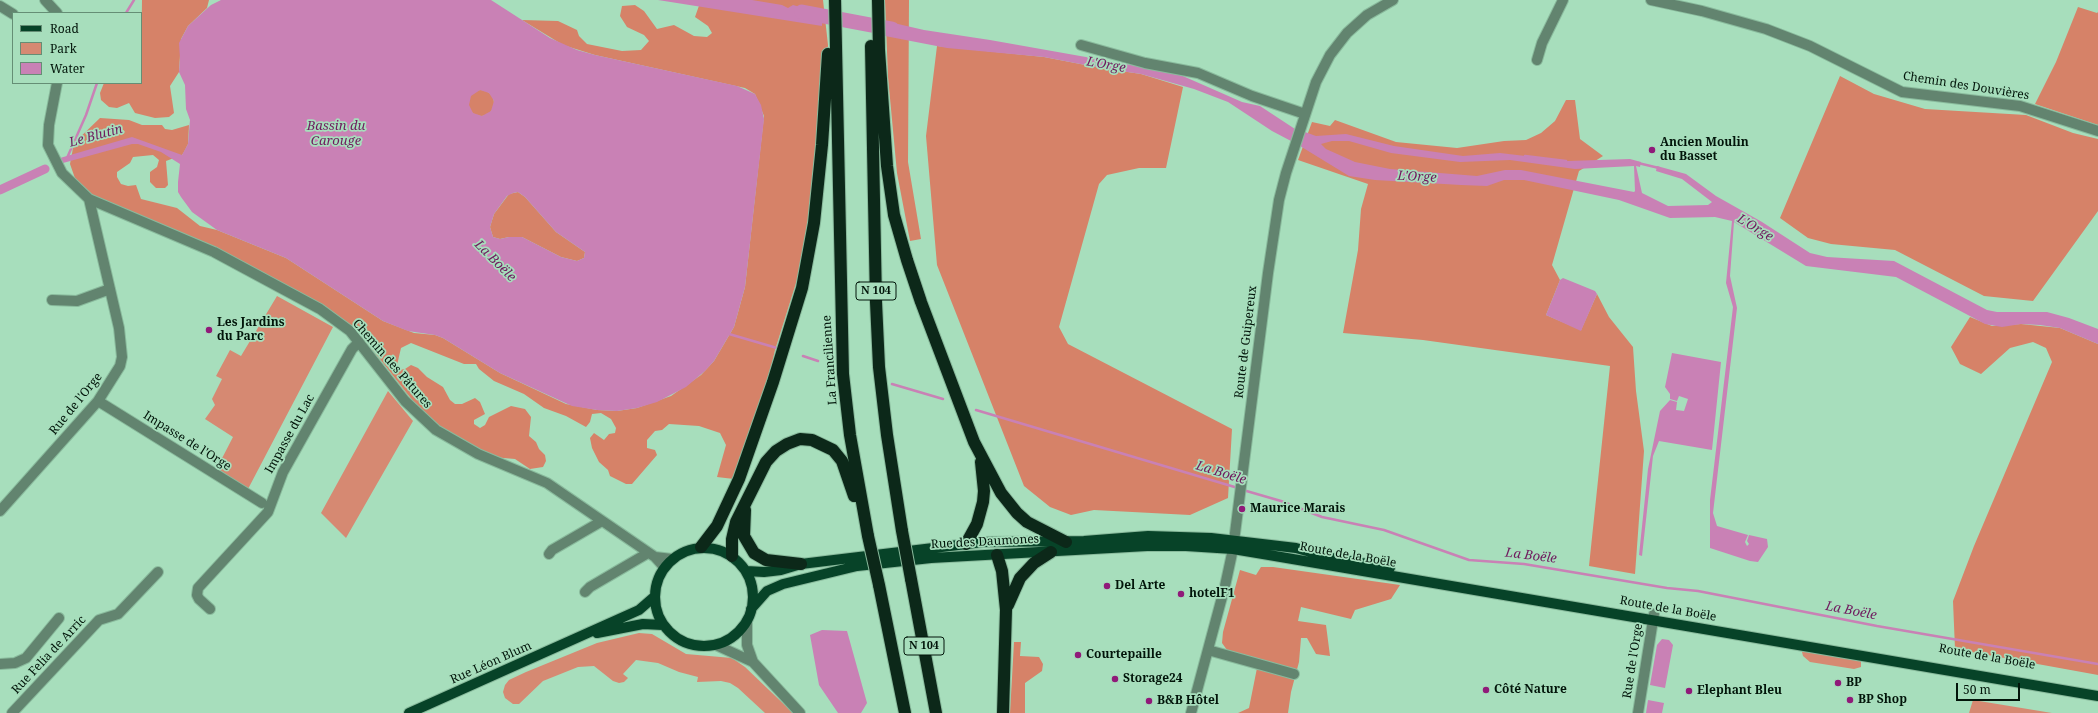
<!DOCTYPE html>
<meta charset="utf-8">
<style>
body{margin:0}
#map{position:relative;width:2098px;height:713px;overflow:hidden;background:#a7debc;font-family:"Noto Serif",serif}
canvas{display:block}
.legend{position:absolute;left:12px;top:12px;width:130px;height:72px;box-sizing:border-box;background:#a7debc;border:1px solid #658e75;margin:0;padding:5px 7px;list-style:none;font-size:12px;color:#02150a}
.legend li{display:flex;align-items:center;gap:8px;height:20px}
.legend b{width:20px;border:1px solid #658e75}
.scale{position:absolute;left:1956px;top:683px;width:64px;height:18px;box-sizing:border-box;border:2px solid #02150a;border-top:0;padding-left:5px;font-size:12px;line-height:14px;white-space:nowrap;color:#02150a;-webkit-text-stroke:3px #a7debc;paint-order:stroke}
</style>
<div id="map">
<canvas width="2098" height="713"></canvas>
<ul class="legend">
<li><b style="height:5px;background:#074328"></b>Road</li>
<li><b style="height:11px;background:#d68972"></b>Park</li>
<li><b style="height:11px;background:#c981b5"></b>Water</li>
</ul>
<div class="scale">50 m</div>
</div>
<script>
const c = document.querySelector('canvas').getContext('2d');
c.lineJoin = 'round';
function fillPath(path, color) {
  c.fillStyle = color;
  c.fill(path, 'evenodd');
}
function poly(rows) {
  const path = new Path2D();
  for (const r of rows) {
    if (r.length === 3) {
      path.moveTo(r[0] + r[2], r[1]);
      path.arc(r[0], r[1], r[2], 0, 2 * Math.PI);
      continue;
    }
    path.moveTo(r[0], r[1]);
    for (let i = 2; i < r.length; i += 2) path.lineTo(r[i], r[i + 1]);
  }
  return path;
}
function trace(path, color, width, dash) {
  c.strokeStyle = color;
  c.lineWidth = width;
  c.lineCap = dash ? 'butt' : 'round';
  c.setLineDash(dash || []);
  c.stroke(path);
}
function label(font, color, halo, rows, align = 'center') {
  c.font = font + ' "Noto Serif",serif';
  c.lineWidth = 3.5;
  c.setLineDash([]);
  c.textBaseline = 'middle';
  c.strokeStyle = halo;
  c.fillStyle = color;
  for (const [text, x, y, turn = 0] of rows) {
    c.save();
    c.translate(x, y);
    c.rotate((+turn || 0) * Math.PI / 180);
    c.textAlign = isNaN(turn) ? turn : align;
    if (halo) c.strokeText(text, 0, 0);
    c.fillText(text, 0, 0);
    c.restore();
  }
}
fillPath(poly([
 [277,296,333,327,248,489,217,468,233,437,205,419,215,405,212,399,222,379,216,376,230,350,241,356],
 [388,391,413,421,346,538,321,513],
 [639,633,652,634,686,654,732,658,745,667,793,713,765,713,738,688,730,683,721,681,697,682,698,677,679,672,658,663,636,660,623,674,628,678,624,682,619,683,613,681,594,666,578,667,543,681,519,704,513,704,505,698,503,692,505,685,509,680,526,672,597,643],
 [1804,650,1861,659,1861,667,1854,669,1810,662,1803,656,1802,652],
 [1973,700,2052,713,1969,713]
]), '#d68972');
fillPath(poly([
 [142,0,209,0,207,8,188,26,181,39,179,72,170,86,174,113,169,117,155,118,135,113,129,103,117,108,109,107,101,100,100,93,104,83,141,83],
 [701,0,823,0,828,45,825,121,820,168,812,178,817,187,807,248,775,350,769,376,734,479,717,477,726,445,720,433,699,426,669,424,662,430,655,431,647,440,647,448,655,450,657,455,632,484,626,484,610,476,608,470,599,462,592,448,590,438,594,433,604,440,609,434,615,433,616,428,611,419,601,413,592,414,590,422,586,427,566,416,544,408,524,394,494,381,479,369,476,364,464,364,411,343,401,348,397,365,399,370,405,369,411,365,418,368,427,377,443,387,450,400,455,404,462,404,475,398,480,402,485,414,474,420,474,424,480,428,485,425,489,417,511,406,525,409,531,417,529,436,536,442,539,449,545,455,546,461,543,467,530,469,515,459,492,457,442,429,420,410,369,345,344,320,280,282,96,200,77,184,70,164,74,143,100,118,129,120,142,125,162,125,165,129,172,130,189,125,188,144,184,152,182,155,166,161,168,185,165,188,156,188,150,182,150,172,157,167,159,160,153,155,133,157,130,163,117,172,117,177,121,184,128,186,136,185,141,199,177,208,200,226,217,230,286,258,383,321,414,333,435,335,443,338,500,373,566,404,597,410,617,411,637,408,671,396,701,375,714,361,734,327,745,287,764,116,755,94,745,88,595,55,563,45,522,20,558,21,577,30,579,36,587,44,622,51,641,50,649,41,644,35,627,27,620,16,622,6,635,5,644,11,657,29,674,25,694,36,707,37,712,33,708,26,695,17],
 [885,0,909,0,908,162,921,239,910,241,897,173,888,77],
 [2078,7,2097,13,2098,12,2098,125,2035,104,2056,62],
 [937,46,1044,57,1101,68,1141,74,1183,87,1166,168,1139,168,1107,175,1099,184,1059,327,1068,344,1232,429,1228,498,1190,515,1094,510,1071,515,1050,507,1024,486,937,265,926,136],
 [1840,76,1874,94,1925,109,2026,115,2073,133,2098,139,2098,211,2033,301,1984,296,1895,250,1831,244,1808,238,1780,218],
 [481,103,13],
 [1566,100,1575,100,1580,139,1603,156,1579,171,1552,265,1560,280,1546,315,1581,330,1597,294,1609,317,1633,347,1636,391,1644,451,1635,574,1589,566,1610,366,1423,340,1343,333,1358,250,1361,209,1368,184,1298,160,1312,122,1330,126,1335,120,1396,142,1457,148,1504,141,1526,140,1541,133,1555,121],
 [518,192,525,197,556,232,585,252,584,258,577,261,561,257,522,237,509,237,500,239,493,237,490,227,494,214,509,194],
 [1970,317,1992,326,2021,324,2060,328,2098,344,2098,675,1955,649,1953,601,1974,546,2052,362,2046,348,2033,342,2010,348,1981,374,1960,364,1951,347],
 [1261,567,1273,567,1400,585,1391,599,1355,610,1351,619,1301,607,1298,621,1326,625,1330,656,1316,654,1307,638,1301,638,1299,662,1291,692,1288,713,1238,713,1249,708,1257,668,1227,650,1222,643,1223,632,1240,570,1256,575],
 [1014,642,1021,642,1020,656,1039,657,1043,664,1042,671,1025,683,1025,713,1010,713]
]), '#d68268');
fillPath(poly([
 [221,0,491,0,550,38,577,50,595,55,737,86,755,94,761,105,764,119,745,287,734,327,714,361,705,371,686,387,657,402,637,408,617,411,597,410,572,406,500,373,443,338,435,335,408,331,383,321,286,258,217,230,192,212,181,197,178,192,178,182,180,164,161,152,138,144,132,144,63,163,60,158,132,137,182,155,188,144,190,120,186,109,185,85,179,72,180,59,179,43,188,26,211,5],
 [480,90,489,93,494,101,491,111,482,116,473,113,469,105,471,96],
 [518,192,525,197,556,232,585,252,584,258,577,261,561,257,522,237,509,237,500,239,493,237,490,227,494,214,507,196,513,193],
 [658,0,752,0,782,5,788,8,793,5,822,13,822,26],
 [885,21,924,30,990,40,1176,73,1242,102,1260,106,1295,129,1291,141,1272,131,1228,102,1194,89,1141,74,1101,68,1044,57,947,48,885,36],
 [1305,132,1316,136,1346,134,1394,146,1463,156,1500,153,1568,161,1630,159,1641,162,1640,167,1636,166,1642,193,1668,206,1708,205,1712,202,1682,179,1656,171,1657,166,1686,174,1716,196,1762,222,1810,253,1827,257,1894,261,1987,310,1997,312,2047,312,2069,318,2098,329,2098,344,2060,328,2040,325,2021,324,2002,327,1985,324,1896,277,1806,266,1734,222,1730,276,1737,308,1713,513,1717,526,1748,535,1745,542,1747,546,1749,544,1747,541,1749,535,1767,539,1768,547,1758,562,1750,561,1710,548,1710,500,1733,307,1726,283,1732,221,1715,217,1670,218,1619,200,1524,180,1504,180,1487,186,1461,185,1375,180,1349,176,1300,146],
 [1332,141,1349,141,1391,153,1460,162,1510,160,1575,169,1634,166,1635,191,1634,192,1521,170,1505,170,1477,176,1390,169,1355,162,1326,149,1321,144],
 [1563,278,1595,291,1597,294,1581,331,1546,315,1560,280],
 [1672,353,1721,362,1712,450,1659,441,1653,456,1642,556,1639,555,1648,469,1660,411,1670,400,1677,402,1676,410,1684,411,1688,399,1679,396,1677,401,1670,399,1670,394,1665,387],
 [822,630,847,631,867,703,861,713,838,713,819,685,810,635],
 [1662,639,1669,640,1673,645,1665,688,1650,685,1657,645],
 [1648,700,1664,703,1662,713,1646,713]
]), '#c981b5');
trace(poly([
 [126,13,134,0],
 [1525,156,1566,161],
 [67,158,86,115,97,83],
 [1638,163,1659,168],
 [729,334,777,348],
 [803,356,818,361],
 [892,384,943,399],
 [976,410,1238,488],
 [1243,490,1281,501,1322,517,1384,530,1469,560,1524,564,1667,588,1698,591,1877,626,2098,664]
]), '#c981b5', 2.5);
trace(poly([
 [0,190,45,169]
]), '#c981b5', 9);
trace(poly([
 [802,12,892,29]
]), '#c981b5', 15);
const minor = poly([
 [45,0,57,13],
 [1651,0,1702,11,1766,29,1810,46,1902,92,2020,106,2098,131],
 [0,6,13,14],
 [1081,45,1145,63,1198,73,1252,96,1305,114],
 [1537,60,1542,43,1563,0],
 [57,83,49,125,48,145,62,173,89,199,214,252,320,309,350,331,405,401,436,430,478,454,547,483,655,557,664,567],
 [52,300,77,301,110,289],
 [98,401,262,503],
 [0,511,98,401,120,366,122,357,119,328,89,199],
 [549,554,552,550,602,521],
 [655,557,672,559],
 [585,592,590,587,648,553],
 [210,609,199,599,197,595,198,588,268,512,283,472,352,349,359,342],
 [747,621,747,645,753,662],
 [716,645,753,662,800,713],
 [1208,650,1294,674],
 [0,664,15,663,26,658,59,618],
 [12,713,99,620,118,614,158,572],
 [1191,713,1225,586,1233,549,1268,273,1279,200,1286,173,1316,82,1330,55,1347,33,1367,15,1393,0],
 [1638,713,1654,614]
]);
const major = poly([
 [704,597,49],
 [746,571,764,572,781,570,801,564,983,542,1084,541,1148,536,1211,538,1296,548,1332,558,1390,568],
 [751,609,767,591,783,584,857,566,931,558,1147,546,1186,546,1233,549,1269,555,2098,696],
 [597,633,643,624,663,625],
 [409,713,639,610,654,597]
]);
const highway = poly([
 [835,0,843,374,850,435,868,536],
 [878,0,879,50,887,166,894,215,907,260,921,302,974,442,1001,493,1017,513,1027,522,1066,542],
 [871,46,876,302,879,367,887,435,902,531],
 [745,510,744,536,754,553,766,560,801,564],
 [966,544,977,524,983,502,984,491,981,462],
 [701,547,717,526,739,479,773,382,802,288,814,223,822,145,828,54],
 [997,555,1002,571,1006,610,1003,713],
 [732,556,732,539,736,522,766,462,776,451,787,444,800,439,812,440,833,450,842,461,854,496],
 [911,579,936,713],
 [879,585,905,713],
 [1008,605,1020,578,1034,563,1051,552]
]);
trace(minor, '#89ba9c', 12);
trace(major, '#89ba9c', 12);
trace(highway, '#89ba9c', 14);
trace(minor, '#62846f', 10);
trace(major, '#074328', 10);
trace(highway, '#0c2819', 12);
const highwayBridge = poly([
 [902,531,911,579],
 [868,536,879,585]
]);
trace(highwayBridge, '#89ba9c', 14, []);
trace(highwayBridge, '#0c2819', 12);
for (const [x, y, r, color] of [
 [1652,150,4,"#901a79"],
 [209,330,4,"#901a79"],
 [1242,509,4,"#901a79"],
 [1107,586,4,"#901a79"],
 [1181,594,4,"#901a79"],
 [1078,655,4,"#901a79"],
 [1115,679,4,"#901a79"],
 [1838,683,4,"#901a79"],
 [1486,690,4,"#901a79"],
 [1689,691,4,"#901a79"],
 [1850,700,4,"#901a79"],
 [1149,701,4,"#901a79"]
]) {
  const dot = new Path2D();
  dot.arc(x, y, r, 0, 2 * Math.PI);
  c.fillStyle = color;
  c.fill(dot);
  trace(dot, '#a7debc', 1.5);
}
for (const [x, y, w] of [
 [876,291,40],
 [924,646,40]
]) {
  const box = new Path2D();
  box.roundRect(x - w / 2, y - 9, w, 18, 3);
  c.fillStyle = '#a7debc';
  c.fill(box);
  trace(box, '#02150a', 1);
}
label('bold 11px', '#02150a', null, [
 ["N 104",876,291],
 ["N 104",924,646]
]);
label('12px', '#02150a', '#a7debc', [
 ["Chemin des Douvières",1966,86,9],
 ["Route de Guipereux",1246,342,-83],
 ["La Francilienne",830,360,-94],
 ["Chemin des Pâtures",392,364,49],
 ["Rue de l'Orge",76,404,-51],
 ["Impasse du Lac",290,434,-61],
 ["Impasse de l'Orge",187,441,32],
 ["Rue des Daumones",985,542,-3],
 ["Route de la Boële",1348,555,10],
 ["Route de la Boële",1668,609,10],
 ["Rue Felia de Arric",49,655,-47],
 ["Route de la Boële",1987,657,10],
 ["Rue de l'Orge",1633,661,-81],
 ["Rue Léon Blum",491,663,-24]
]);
label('bold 12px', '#02150a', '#a7debc', [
 ["Ancien Moulin",1660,143],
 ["du Basset",1660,157],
 ["Les Jardins",217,323],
 ["du Parc",217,337],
 ["Maurice Marais",1250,509],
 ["Del Arte",1115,586],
 ["hotelF1",1189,594],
 ["Courtepaille",1086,655],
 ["Storage24",1123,679],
 ["BP",1846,683],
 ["Côté Nature",1494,690],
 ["Elephant Bleu",1697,691],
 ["BP Shop",1858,700],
 ["B&B Hôtel",1157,701]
], 'left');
label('italic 13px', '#6f1a5e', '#a7debc', [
 ["L'Orge",1106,65,10],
 ["Bassin du",336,126],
 ["Carouge",336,141],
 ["Le Blutin",96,136,-15],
 ["L'Orge",1417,177,3],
 ["L'Orge",1755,228,31],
 ["La Boële",495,261,45],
 ["La Boële",1221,473,17],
 ["La Boële",1531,556,7],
 ["La Boële",1851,611,11]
]);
</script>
